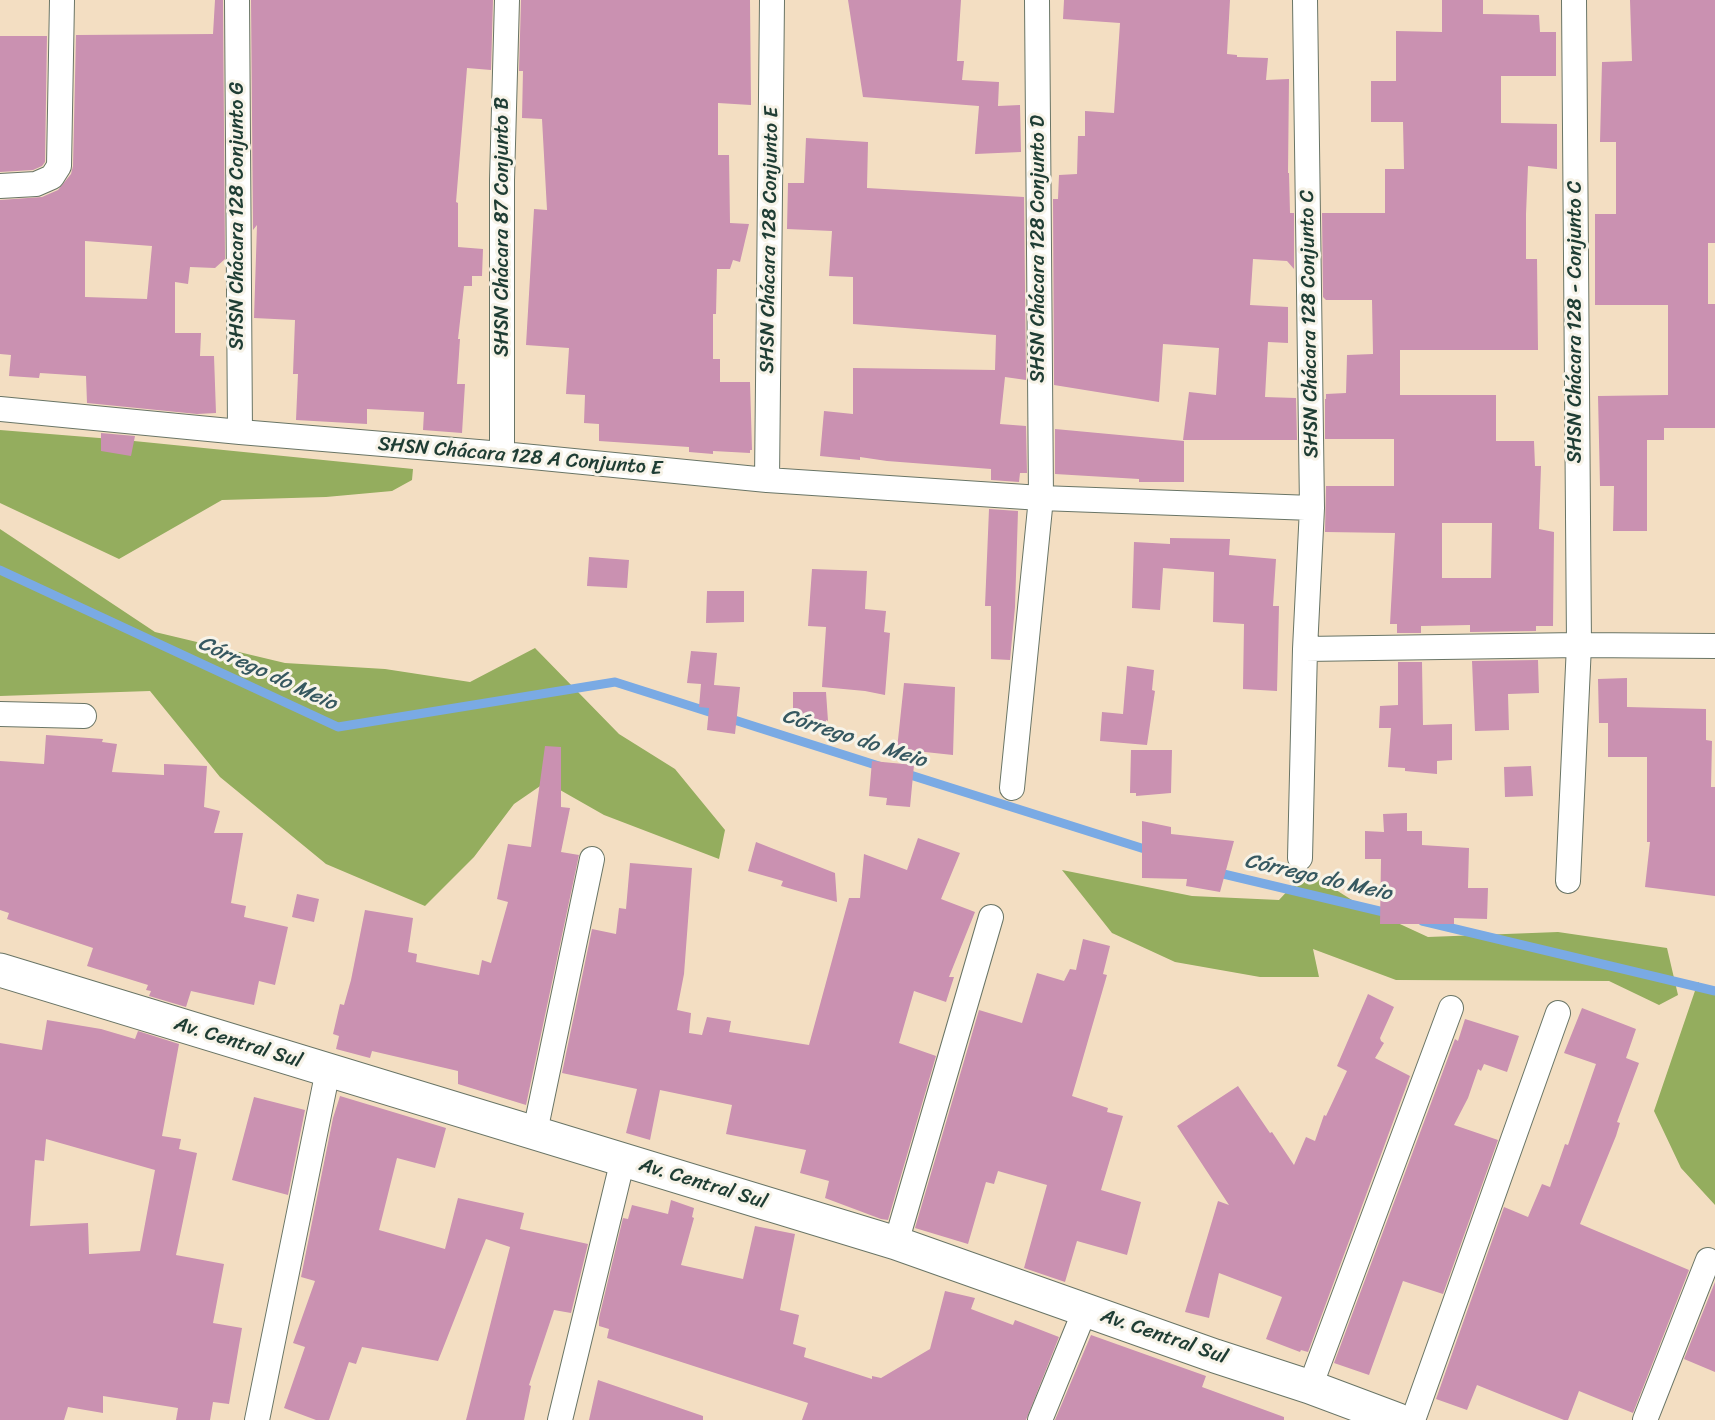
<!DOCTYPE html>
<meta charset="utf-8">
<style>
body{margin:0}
canvas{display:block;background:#f3dec2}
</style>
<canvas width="1715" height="1420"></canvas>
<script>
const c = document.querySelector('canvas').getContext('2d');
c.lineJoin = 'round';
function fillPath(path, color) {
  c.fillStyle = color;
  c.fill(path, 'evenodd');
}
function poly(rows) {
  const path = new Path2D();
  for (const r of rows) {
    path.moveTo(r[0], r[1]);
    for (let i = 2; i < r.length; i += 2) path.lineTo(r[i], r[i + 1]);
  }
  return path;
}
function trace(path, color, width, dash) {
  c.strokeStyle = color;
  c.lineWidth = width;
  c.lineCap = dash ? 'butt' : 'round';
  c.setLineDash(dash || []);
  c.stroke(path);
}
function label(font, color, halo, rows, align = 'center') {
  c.font = font + ' Sriracha,sans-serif';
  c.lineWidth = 6;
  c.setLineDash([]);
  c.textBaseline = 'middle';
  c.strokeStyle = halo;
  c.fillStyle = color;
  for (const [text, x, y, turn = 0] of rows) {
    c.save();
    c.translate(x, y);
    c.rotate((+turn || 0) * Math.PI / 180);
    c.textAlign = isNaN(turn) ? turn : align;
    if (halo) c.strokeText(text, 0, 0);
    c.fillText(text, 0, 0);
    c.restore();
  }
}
fillPath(poly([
 [0,430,124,440,413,469,412,480,392,491,326,497,222,500,119,559,0,503],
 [0,529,155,632,285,663,385,669,470,682,535,648,619,734,675,769,725,830,719,859,604,815,546,782,514,804,474,857,425,906,326,864,220,777,150,691,0,696],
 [1062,870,1192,896,1279,900,1306,871,1363,907,1428,937,1558,932,1667,948,1678,995,1659,1005,1609,981,1396,980,1313,949,1319,977,1260,977,1175,962,1112,933],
 [1698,982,1715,995,1715,1205,1681,1168,1654,1111]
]), '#94ad5e');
trace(poly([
 [0,570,338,727,615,682,882,767],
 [904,773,1154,852],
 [1215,872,1392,914],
 [1422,921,1715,991]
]), '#7aaae4', 9);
fillPath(poly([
 [215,0,223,0,225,259,215,268,190,267,188,284,175,282,175,333,201,333,200,356,214,356,216,413,197,414,87,403,86,376,40,373,39,378,9,376,11,355,0,354,0,200,42,197,58,190,71,174,73,166,76,35,213,34],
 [85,241,152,246,147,299,85,297],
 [251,0,493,0,491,70,467,68,456,202,458,203,458,247,483,249,482,276,472,276,472,286,464,286,458,339,460,339,457,384,465,384,462,433,423,430,424,412,367,409,367,424,296,420,298,374,293,374,295,320,254,318,257,225,253,230],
 [521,0,750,0,751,105,718,103,718,155,729,155,730,223,749,224,740,262,733,260,730,269,717,269,716,314,713,314,713,359,720,359,720,382,750,382,752,450,750,450,750,453,713,451,713,454,689,452,689,447,599,441,599,424,584,423,585,395,566,394,569,348,526,345,534,209,547,210,542,119,522,118,523,71,519,71],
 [848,0,961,0,957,61,964,61,962,80,999,82,998,106,1020,105,1021,152,975,154,979,106,863,97],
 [1064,0,1230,0,1227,54,1237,55,1237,57,1268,58,1266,80,1289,79,1288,173,1289,173,1290,213,1294,213,1294,269,1287,261,1253,259,1250,305,1288,307,1288,343,1268,342,1265,397,1296,398,1297,440,1183,440,1189,392,1216,395,1219,348,1163,344,1159,402,1054,385,1053,199,1058,199,1059,175,1077,174,1078,136,1085,136,1085,111,1114,113,1120,23,1063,19],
 [1442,0,1483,0,1483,14,1539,15,1540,32,1556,32,1556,76,1501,76,1501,123,1557,124,1557,169,1528,166,1526,214,1526,259,1537,259,1538,350,1400,350,1400,395,1496,395,1496,441,1534,441,1535,466,1541,466,1539,529,1554,532,1553,626,1536,626,1536,631,1470,632,1470,625,1421,626,1421,633,1397,633,1397,624,1390,624,1395,533,1325,532,1326,486,1394,486,1394,439,1325,439,1325,399,1326,399,1326,394,1346,393,1347,355,1373,354,1372,300,1326,300,1323,297,1322,213,1385,213,1385,169,1404,169,1403,122,1371,122,1371,81,1396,81,1396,31,1442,32],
 [1442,523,1492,523,1491,578,1442,578],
 [1630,0,1715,0,1715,243,1708,243,1708,304,1715,304,1715,428,1664,428,1664,440,1647,440,1647,531,1613,531,1614,486,1600,486,1598,396,1668,395,1668,305,1595,305,1595,214,1616,214,1616,142,1600,142,1602,62,1632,61],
 [0,36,47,36,45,162,42,166,33,170,0,172],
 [806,138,868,142,867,188,1024,197,1026,380,1005,377,1000,424,1026,426,1027,473,1020,473,1019,482,991,480,991,469,887,461,860,457,860,460,820,456,824,411,853,414,853,368,995,370,996,335,853,324,853,277,829,276,832,231,787,229,788,183,804,183],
 [1055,429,1184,441,1184,482,1139,482,1139,479,1055,474],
 [101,433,135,436,131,456,101,451],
 [989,509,1018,511,1015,607,1010,660,991,659,991,606,985,606],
 [1170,538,1230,539,1229,555,1276,559,1273,606,1279,606,1277,691,1243,689,1244,624,1213,622,1214,572,1163,568,1160,610,1132,608,1134,542,1170,544],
 [589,557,629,560,627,588,587,586],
 [812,569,867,571,865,609,886,611,884,632,890,633,885,695,865,691,822,687,826,627,808,626],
 [707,591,744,591,744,622,706,623],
 [691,651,717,653,714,685,740,687,735,734,707,730,709,708,699,707,701,684,687,683],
 [1538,660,1539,693,1508,694,1509,730,1475,731,1472,661],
 [1398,662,1422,662,1423,725,1452,724,1452,760,1437,761,1437,774,1405,771,1405,768,1388,767,1391,728,1379,728,1380,706,1398,705],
 [1127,666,1154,670,1152,690,1155,691,1147,745,1100,741,1102,712,1123,714],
 [1627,678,1627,707,1706,709,1706,740,1712,741,1711,787,1715,787,1715,896,1645,887,1650,842,1647,842,1647,757,1608,757,1608,723,1599,723,1598,679],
 [904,683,955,687,953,755,897,749],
 [793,692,826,692,828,721,826,720,826,727,793,725],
 [46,735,103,739,102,742,117,744,112,772,164,775,164,764,207,766,204,807,220,811,214,833,243,833,231,903,246,906,244,917,288,927,275,985,259,981,254,1005,191,991,186,1007,149,996,151,991,146,990,148,985,87,966,93,948,7,919,9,913,0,910,0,761,44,764],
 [545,746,561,747,561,807,570,808,561,852,579,855,526,1105,458,1084,458,1071,372,1051,370,1058,336,1049,339,1036,333,1034,340,1004,344,1005,351,980,365,910,413,918,408,952,417,954,416,962,479,975,482,960,491,963,508,902,497,899,508,844,531,847],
 [1131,750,1172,750,1171,793,1136,796,1136,793,1130,793],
 [872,761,914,765,910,807,886,805,887,798,869,796],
 [1531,766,1533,796,1505,797,1504,767],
 [1407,813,1407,831,1422,831,1422,845,1469,848,1468,888,1488,888,1487,919,1454,918,1454,924,1380,924,1381,859,1365,859,1365,831,1384,832,1383,814],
 [1142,821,1171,827,1171,834,1234,841,1220,892,1186,886,1187,879,1142,878],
 [918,838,960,853,941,899,975,912,949,977,954,977,946,1002,914,991,899,1043,936,1056,888,1220,881,1219,825,1198,829,1181,800,1173,806,1150,726,1134,732,1105,660,1090,650,1140,626,1133,637,1089,562,1073,592,929,616,934,619,908,626,909,630,863,692,868,684,974,677,1010,691,1013,689,1033,702,1035,707,1017,731,1021,729,1032,809,1045,849,898,860,898,864,854,907,870],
 [756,842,835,873,837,902,781,886,783,881,748,871],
 [297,894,319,899,314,922,292,917],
 [1083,939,1110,946,1103,974,1107,975,1072,1096,1108,1108,1107,1112,1123,1116,1101,1190,1141,1202,1127,1255,1077,1241,1065,1282,1024,1268,1047,1185,998,1171,994,1184,986,1182,968,1244,915,1228,979,1010,1022,1023,1037,973,1064,981,1070,969,1076,970],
 [1368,994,1394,1007,1380,1038,1381,1041,1384,1043,1375,1058,1410,1076,1308,1352,1301,1350,1300,1352,1266,1339,1282,1297,1219,1273,1209,1318,1185,1312,1218,1201,1229,1205,1177,1126,1238,1086,1270,1133,1272,1132,1294,1165,1306,1137,1315,1141,1324,1115,1326,1116,1347,1071,1337,1066],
 [1582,1008,1636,1029,1626,1058,1639,1063,1617,1122,1620,1123,1616,1136,1580,1224,1689,1270,1633,1413,1579,1391,1568,1420,1564,1420,1477,1385,1467,1410,1436,1399,1504,1207,1528,1217,1542,1184,1550,1187,1565,1144,1568,1145,1596,1064,1564,1053],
 [1465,1019,1519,1036,1507,1072,1484,1064,1481,1071,1478,1069,1468,1098,1454,1125,1498,1140,1443,1294,1403,1281,1369,1375,1334,1363,1455,1039,1458,1041],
 [47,1020,101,1029,135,1039,138,1031,179,1044,162,1136,181,1139,179,1149,197,1153,176,1255,224,1264,213,1323,242,1328,229,1404,213,1402,210,1420,176,1420,178,1408,103,1396,103,1413,68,1407,64,1420,0,1420,0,1043,42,1050],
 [46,1139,155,1170,140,1251,89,1254,88,1223,30,1226,35,1160,44,1161],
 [340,1096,446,1128,435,1168,397,1158,379,1230,445,1249,458,1198,524,1213,520,1229,588,1244,571,1313,554,1310,529,1385,531,1386,524,1420,466,1420,510,1247,486,1239,438,1361,362,1347,356,1364,349,1362,329,1420,316,1420,284,1408,305,1347,293,1343,315,1281,301,1277,333,1118],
 [254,1097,305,1110,288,1195,232,1180],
 [671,1200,694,1208,692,1217,694,1218,681,1265,743,1279,755,1226,795,1234,780,1310,799,1315,793,1344,806,1348,804,1357,872,1379,872,1376,881,1378,930,1349,945,1291,975,1298,971,1309,1013,1325,1015,1320,1059,1337,1026,1420,802,1420,808,1403,607,1338,609,1329,599,1326,599,1318,623,1218,628,1219,632,1205,668,1214],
 [1715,1282,1715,1372,1684,1359],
 [1091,1335,1206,1376,1202,1387,1284,1417,1284,1420,1055,1420],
 [598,1380,703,1416,703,1420,589,1420]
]), '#ca91b1');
const street = poly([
 [237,0,240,432],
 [0,186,36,184,52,177,59,166,62,0],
 [0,409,240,432,502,454,767,480,1041,498,1312,508],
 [502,454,502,180,507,0],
 [767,480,772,0],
 [1305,649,1579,645,1715,646],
 [0,714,84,716],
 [1012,788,1041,498,1037,0],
 [1300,858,1305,649,1312,508,1305,0],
 [1568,881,1579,645,1574,0],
 [535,1132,592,859],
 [896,1243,991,917],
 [1310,1387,1451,1008],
 [257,1420,328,1070],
 [560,1420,623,1159],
 [1040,1420,1085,1310],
 [1413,1420,1558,1013],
 [1645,1420,1708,1260]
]);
const secondary = poly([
 [0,970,896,1243,1215,1356,1310,1387,1398,1420]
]);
trace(street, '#697566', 26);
trace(secondary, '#697566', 35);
trace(street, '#fff', 24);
trace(secondary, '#fff', 33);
label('20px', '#1f3d34', '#f7f3e8', [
 ["SHSN Chácara 128 Conjunto G",238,216,-90],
 ["SHSN Chácara 87 Conjunto B",503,227,-90],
 ["SHSN Chácara 128 Conjunto E",770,240,-89],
 ["SHSN Chácara 128 Conjunto D",1039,249,-90],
 ["SHSN Chácara 128 - Conjunto C",1576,322,-90],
 ["SHSN Chácara 128 Conjunto C",1310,324,-91],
 ["SHSN Chácara 128 A Conjunto E",520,457,5],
 ["Av. Central Sul",238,1043,17],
 ["Av. Central Sul",703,1184,17],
 ["Av. Central Sul",1164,1337,19]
]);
label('italic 21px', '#365860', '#f7f3e8', [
 ["Córrego do Meio",267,674,25],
 ["Córrego do Meio",854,739,18],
 ["Córrego do Meio",1318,878,13]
]);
</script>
